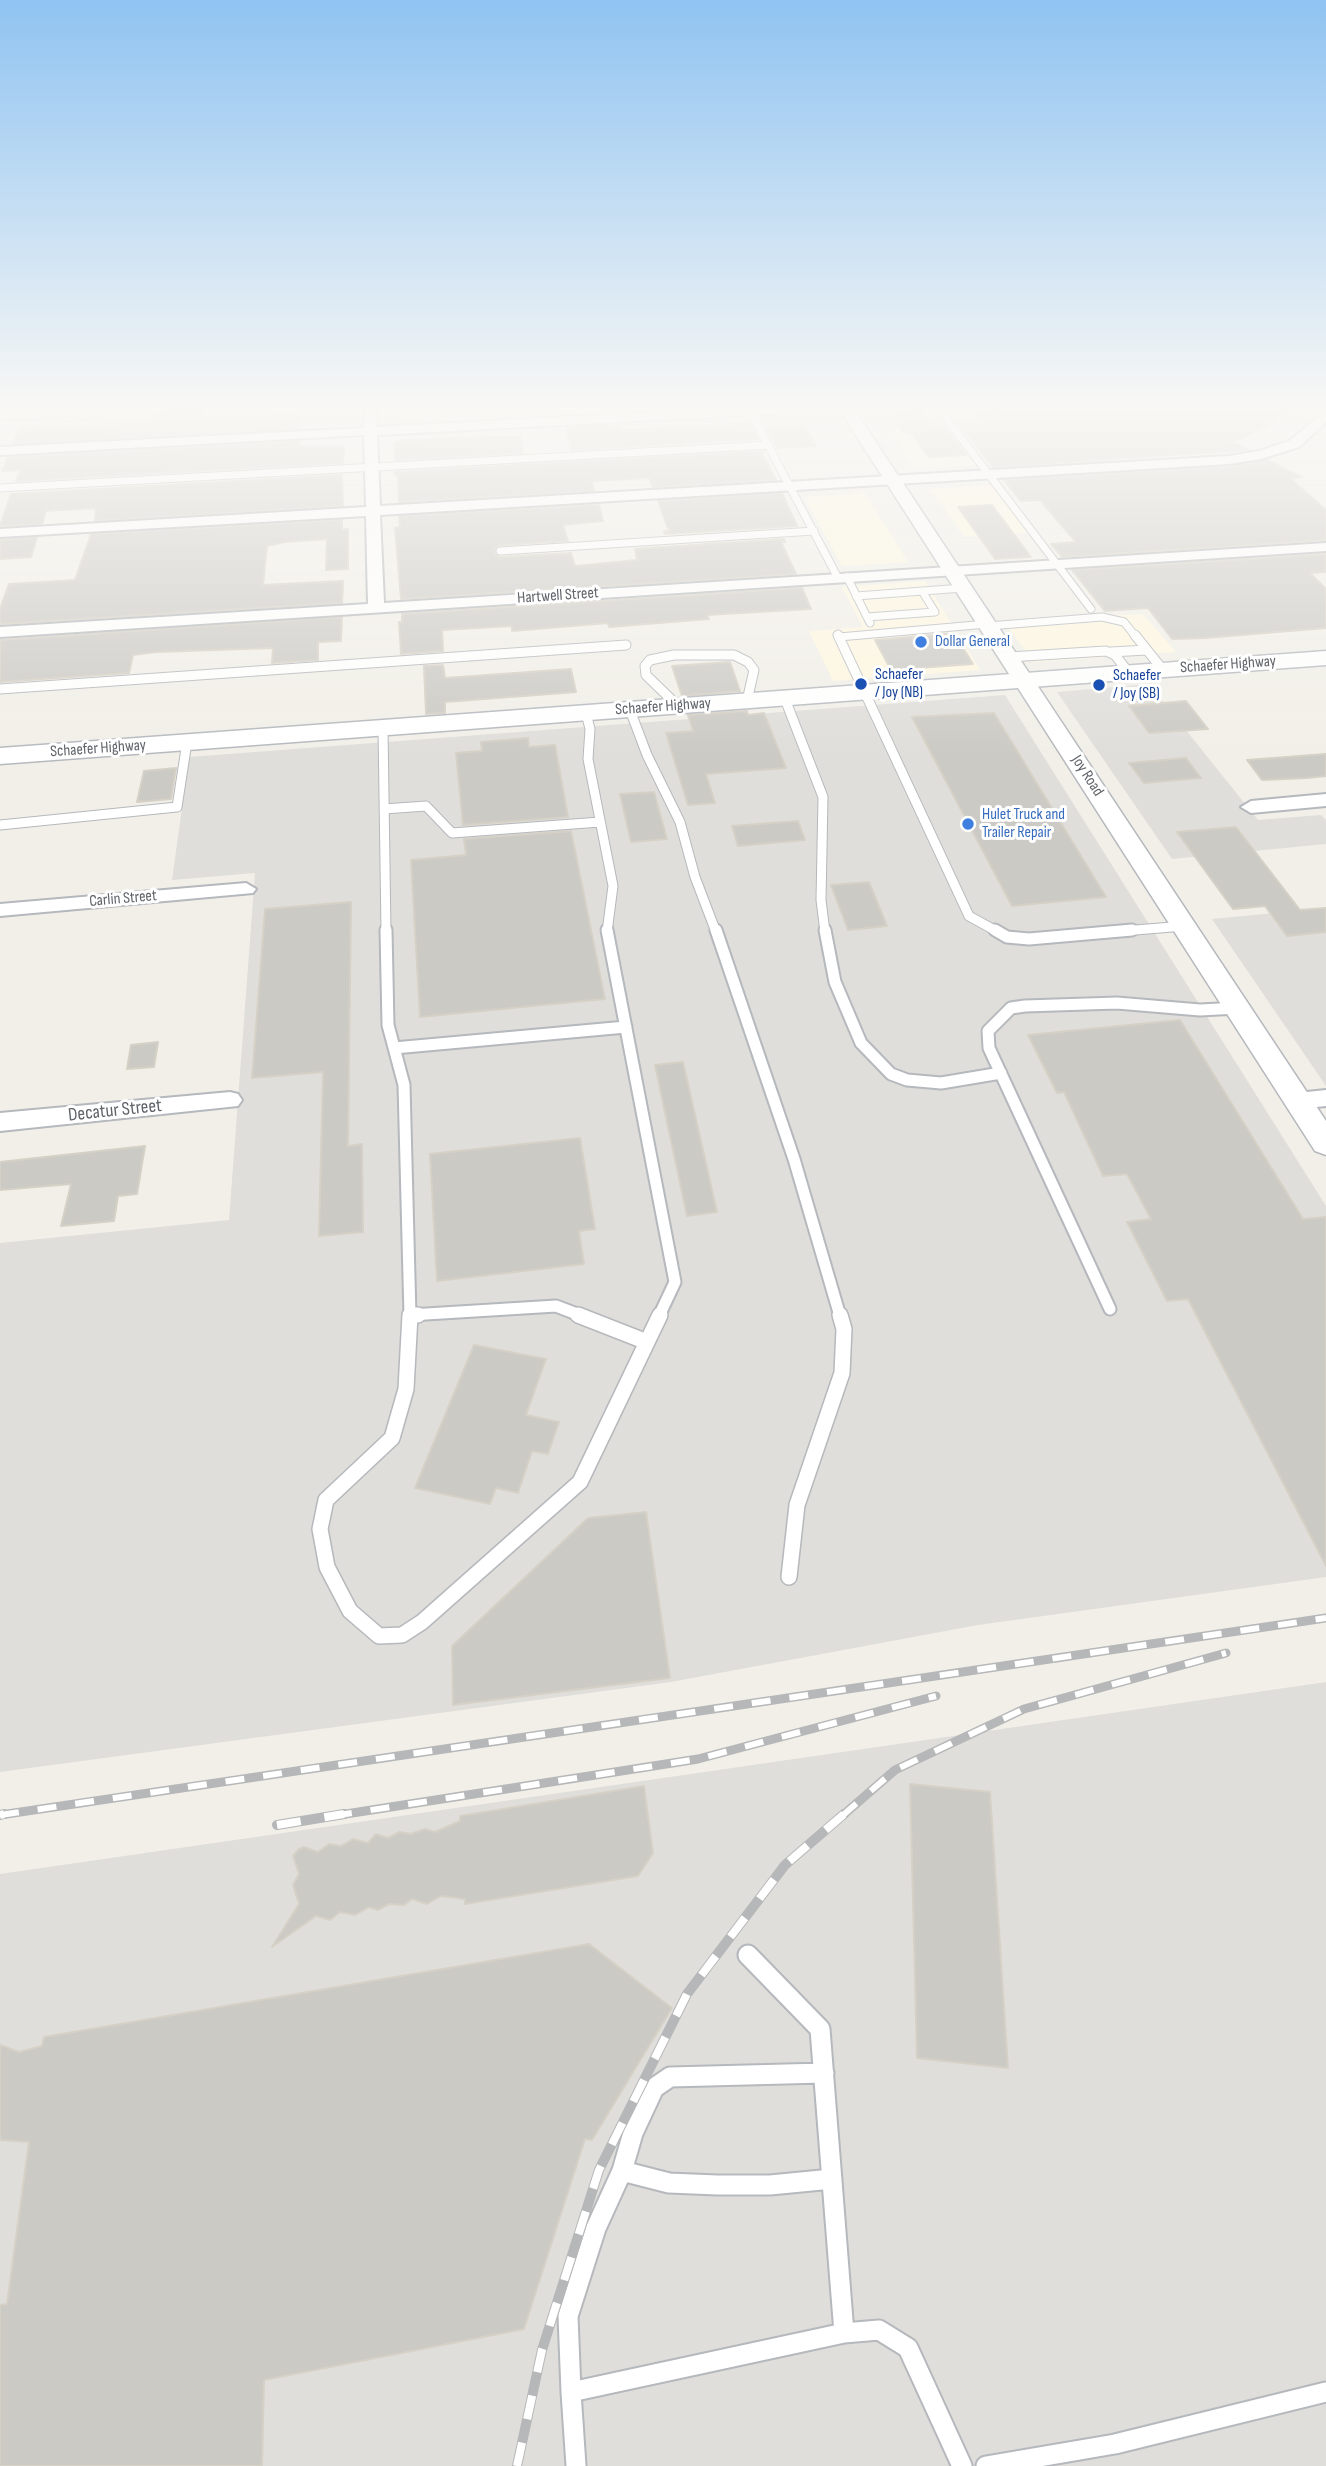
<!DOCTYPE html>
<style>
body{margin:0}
canvas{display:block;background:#f1efe8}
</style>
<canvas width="1326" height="2466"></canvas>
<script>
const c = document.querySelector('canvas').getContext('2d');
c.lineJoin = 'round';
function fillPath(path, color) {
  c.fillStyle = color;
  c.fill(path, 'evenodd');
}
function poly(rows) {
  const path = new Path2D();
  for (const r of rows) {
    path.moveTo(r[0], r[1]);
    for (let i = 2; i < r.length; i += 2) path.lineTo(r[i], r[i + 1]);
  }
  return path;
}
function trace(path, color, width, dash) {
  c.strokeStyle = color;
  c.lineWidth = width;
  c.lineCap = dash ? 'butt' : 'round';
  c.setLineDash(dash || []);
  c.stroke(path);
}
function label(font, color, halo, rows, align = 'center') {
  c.font = font + ' "Sofia Sans Condensed",sans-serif';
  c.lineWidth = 6;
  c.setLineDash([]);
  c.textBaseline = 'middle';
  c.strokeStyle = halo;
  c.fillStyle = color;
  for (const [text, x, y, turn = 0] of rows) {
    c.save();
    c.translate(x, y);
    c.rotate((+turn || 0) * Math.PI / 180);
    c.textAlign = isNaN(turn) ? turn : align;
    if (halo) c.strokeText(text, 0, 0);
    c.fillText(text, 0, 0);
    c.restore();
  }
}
fillPath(poly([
 [944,425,975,465,915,468,887,428],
 [992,485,1029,533,964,537,931,489],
 [865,493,908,562,842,566,804,497],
 [925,581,980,670,833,681,809,631,863,627,842,587],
 [1143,614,1176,652,1034,662,1004,622]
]), '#fef7e0');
fillPath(poly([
 [1149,684,1258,820,1321,815,1326,820,1326,844,1172,859,1057,692],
 [1005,695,1326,1206,1326,1577,978,1625,671,1682,0,1772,0,1243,229,1220,255,873,172,880,189,757],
 [1326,908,1326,1086,1212,919],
 [1326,1682,1326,2466,0,2466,0,1874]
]), '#e0deda');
const building = poly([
 [205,409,203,419,301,414,300,429,13,444,20,429,150,422,155,410,205,409],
 [920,409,932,425,943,424,966,455,929,457,910,432,903,432,889,411,920,409],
 [1003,409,1299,409,1241,439,1230,441,1249,450,993,467,958,423,982,422,973,411,1003,409],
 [750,423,758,439,572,450,566,427,619,425,619,429,646,429,750,423],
 [804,425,816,446,777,448,765,427,804,425],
 [520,436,523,453,395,460,395,443,405,440,520,436],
 [299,441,299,446,344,447,343,463,16,481,21,470,2,471,8,457,299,441],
 [764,451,762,454,776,480,653,487,649,478,592,481,594,491,399,502,398,474,395,475,395,472,764,451],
 [1268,460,1301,477,1291,479,1326,510,1326,540,1062,557,1051,544,1076,542,1040,500,1021,501,1004,480,1229,467,1268,460],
 [342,475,343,506,95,521,96,508,46,511,42,524,0,526,11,494,342,475],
 [782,493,797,526,665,534,664,531,669,531,658,501,782,493],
 [599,505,603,521,563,525,568,541,500,545,495,548,495,554,500,557,571,553,575,566,637,560,635,549,784,539,785,542,781,542,796,574,401,599,395,528,400,527,399,516,599,505],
 [992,505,1031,557,995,559,958,507,992,505],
 [342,520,342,530,348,529,348,569,326,570,327,539,285,542,267,546,263,585,343,581,342,603,0,624,0,609,9,584,75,580,91,534,342,520],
 [37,537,31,557,0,559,0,540,37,537],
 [1326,554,1326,572,1310,573,1326,589,1326,628,1205,638,1172,639,1148,608,1105,611,1072,570,1326,554],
 [802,588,811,609,707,615,709,619,609,627,608,623,512,631,512,626,442,630,443,651,401,654,399,622,402,622,402,614,802,588],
 [342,617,341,641,318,642,318,660,272,663,273,648,156,652,133,655,129,673,0,682,0,640,342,617],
 [954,633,973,664,891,670,875,640,954,633],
 [730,662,740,691,682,696,672,666,730,662],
 [443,665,445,678,571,669,576,692,445,702,445,713,426,714,424,666,443,665],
 [1186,701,1208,729,1149,733,1129,706,1186,701],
 [747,711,748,715,764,713,786,768,706,774,715,803,688,805,666,733,693,731,688,715,747,711],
 [994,713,1106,897,1012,906,912,717,994,713],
 [528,738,529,747,555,745,568,817,463,825,456,753,482,751,481,742,528,738],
 [1326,754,1326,776,1306,778,1262,780,1247,760,1326,754],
 [1186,758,1201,778,1144,783,1129,763,1186,758],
 [176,768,171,799,137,802,144,771,176,768],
 [654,792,667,839,631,842,620,794,654,792],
 [798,821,805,840,738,846,732,826,798,821],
 [1236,827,1300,910,1326,908,1326,932,1287,936,1265,906,1233,909,1177,832,1236,827],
 [571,831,605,999,420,1017,411,860,466,855,464,839,571,831],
 [869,882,887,926,848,930,831,885,869,882],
 [351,902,348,1146,362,1144,363,1232,319,1236,323,1072,252,1078,265,909,351,902],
 [1180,1020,1303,1219,1326,1217,1326,1566,1188,1299,1167,1301,1127,1222,1151,1219,1127,1174,1103,1176,1064,1092,1057,1093,1028,1035,1180,1020],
 [158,1042,154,1067,127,1069,131,1045,158,1042],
 [683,1062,717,1212,687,1216,655,1065,683,1062],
 [580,1138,595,1229,579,1231,584,1264,437,1281,430,1154,580,1138],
 [145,1146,137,1194,118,1196,114,1221,61,1226,71,1184,0,1190,0,1162,145,1146],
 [474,1345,546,1359,526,1415,559,1422,548,1454,532,1451,518,1493,496,1488,490,1504,415,1488,474,1345],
 [646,1512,670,1678,453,1705,452,1646,588,1518,646,1512],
 [910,1784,990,1792,1008,2068,917,2058,910,1784],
 [644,1786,653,1853,638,1876,465,1904,465,1899,441,1896,427,1904,412,1899,404,1905,389,1904,378,1910,369,1907,355,1915,340,1912,330,1920,316,1916,272,1947,299,1904,293,1885,299,1874,293,1856,299,1849,304,1847,318,1852,329,1844,341,1846,353,1839,368,1843,376,1834,388,1838,400,1832,411,1834,425,1829,435,1832,460,1821,460,1816,644,1786],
 [589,1944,672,2008,592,2140,585,2139,524,2329,264,2380,262,2466,0,2466,0,2305,7,2304,29,2142,0,2140,0,2045,19,2052,42,2046,44,2037,589,1944]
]);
fillPath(building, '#cccac5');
trace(building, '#d6d1c6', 2);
const serviceFar4 = poly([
 [939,409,1091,609],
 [750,411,838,578],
 [0,416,133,409],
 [0,488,769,445],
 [500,551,814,531],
 [847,577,870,623],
 [856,596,963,588],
 [867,617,935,612,922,591],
 [988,626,1102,617,1124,622,1136,637],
 [839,637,987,624]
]);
const serviceFar3 = poly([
 [838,635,969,916,998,932],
 [1135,635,1163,670],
 [1111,652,1147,650],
 [1009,657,1106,651,1115,655,1129,673],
 [0,689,626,645],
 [785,699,823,797,821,900,825,932],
 [678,706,646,675,645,666,650,660,674,655,734,655,748,662,754,670,747,701],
 [630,710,647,755,680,822,695,877,716,932],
 [586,713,590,729,588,759,613,886,607,932],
 [383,728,386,932],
 [384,809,426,806,452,833,600,822],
 [0,825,177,807,187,742],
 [1111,932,1184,926]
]);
const serviceFar2 = poly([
 [386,930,388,1025,404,1085,410,1316],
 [607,930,675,1282,659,1316],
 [716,930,794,1159,840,1316],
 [825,930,835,982,861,1043,891,1074,907,1080,941,1083,1001,1073],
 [995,930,1007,937,1029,939,1132,930],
 [394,1048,626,1027],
 [1110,1309,989,1048,988,1031,1011,1008,1025,1006,1117,1003,1200,1010,1238,1008],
 [410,1315,556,1306,582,1316]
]);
const serviceFar1 = poly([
 [410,1315,406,1389,392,1438,326,1500,320,1529,327,1567,350,1611,379,1636,402,1635,422,1622,580,1482,660,1315],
 [410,1315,418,1315],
 [578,1315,647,1342],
 [789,1577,797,1505,842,1373,844,1329,840,1315]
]);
const service = poly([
 [824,2073,670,2077,654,2088,633,2133,622,2171,669,2183,717,2185,770,2185,832,2179],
 [844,2333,879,2330,908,2348,962,2466],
 [571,2392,568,2316,596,2228,622,2171],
 [576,2466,571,2392,844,2333,820,2029,748,1955],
 [986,2466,1115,2444,1326,2392]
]);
const minor = poly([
 [364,409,376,409,377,427,708,409,791,409,785,413,377,435,380,506,1229,456,1259,451,1289,441,1326,411,1326,422,1299,447,1261,459,1229,464,380,515,384,603,1326,543,1326,551,0,637,0,627,368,604,366,516,0,537,0,529,366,507,364,435,0,455,0,447,364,428,364,409],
 [1326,794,1326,806,1251,813,1241,807,1251,801,1326,794],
 [246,883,256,889,253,893,0,916,0,904,246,883],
 [1326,1090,1326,1106,1297,1109,1288,1107,1285,1101,1288,1095,1297,1093,1326,1090],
 [230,1092,238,1094,242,1100,238,1106,0,1131,0,1113,230,1092]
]);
const tertiary = poly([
 [839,409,854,409,1326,1121,1326,1155,1315,1151,839,409]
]);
const secondary = poly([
 [1326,651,1326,665,0,764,0,748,1326,651]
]);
trace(serviceFar4, '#b5b8bc', 9);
trace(serviceFar3, '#b5b8bc', 11);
trace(serviceFar2, '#b5b8bc', 15);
trace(serviceFar1, '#b5b8bc', 18);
trace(service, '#b5b8bc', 23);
trace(minor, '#b5b8bc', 4);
trace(tertiary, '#b5b8bc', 3);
trace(secondary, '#b6babf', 3);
trace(serviceFar4, '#fff', 7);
trace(serviceFar3, '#fff', 9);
trace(serviceFar2, '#fff', 11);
trace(serviceFar1, '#fff', 15);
trace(service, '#fff', 19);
fillPath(minor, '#fff');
fillPath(tertiary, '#fff');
fillPath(secondary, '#fff');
const railFar1 = poly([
 [0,1815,1326,1618],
 [333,1816,698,1759,936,1696],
 [842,1816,895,1770,1024,1709,1226,1653]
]);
const rail = poly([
 [0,1815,4,1814],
 [277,1825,344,1814],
 [517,2466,542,2350,599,2170,687,1994,785,1865,844,1814]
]);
trace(railFar1, '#b6b7b8', 9);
trace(rail, '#b6b7b8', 10);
trace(railFar1, '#fff', 6, [19]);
trace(rail, '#fff', 8, [24]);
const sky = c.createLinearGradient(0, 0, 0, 755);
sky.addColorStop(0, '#8fc3f1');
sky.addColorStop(0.54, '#f9f8f5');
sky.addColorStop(1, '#f9f8f500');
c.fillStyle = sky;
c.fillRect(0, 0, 1326, 755);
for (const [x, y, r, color] of [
 [921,642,7,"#3f7fe0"],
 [861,684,7,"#1a4fb4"],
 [1099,685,7,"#1a4fb4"],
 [968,824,7,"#3f7fe0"]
]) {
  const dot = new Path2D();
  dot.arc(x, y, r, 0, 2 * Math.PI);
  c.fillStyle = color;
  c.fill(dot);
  trace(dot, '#fff', 2.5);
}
label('16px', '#5f6368', '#fff', [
 ["Hartwell Street",558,596,-4],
 ["Schaefer Highway",1228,665,-4],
 ["Schaefer Highway",663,707,-4],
 ["Schaefer Highway",98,749,-4],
 ["Joy Road",1087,776,57],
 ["Carlin Street",123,899,-5]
]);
label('16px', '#366cbe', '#fff', [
 ["Dollar General",935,642],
 ["Hulet Truck and",982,815],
 ["Trailer Repair",982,833]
], 'left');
label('16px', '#164399', '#fff', [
 ["Schaefer",875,675],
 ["/ Joy (NB)",875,693],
 ["Schaefer",1113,676],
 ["/ Joy (SB)",1113,694]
], 'left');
label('19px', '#5f6368', '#fff', [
 ["Decatur Street",115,1111,-6]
]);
</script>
